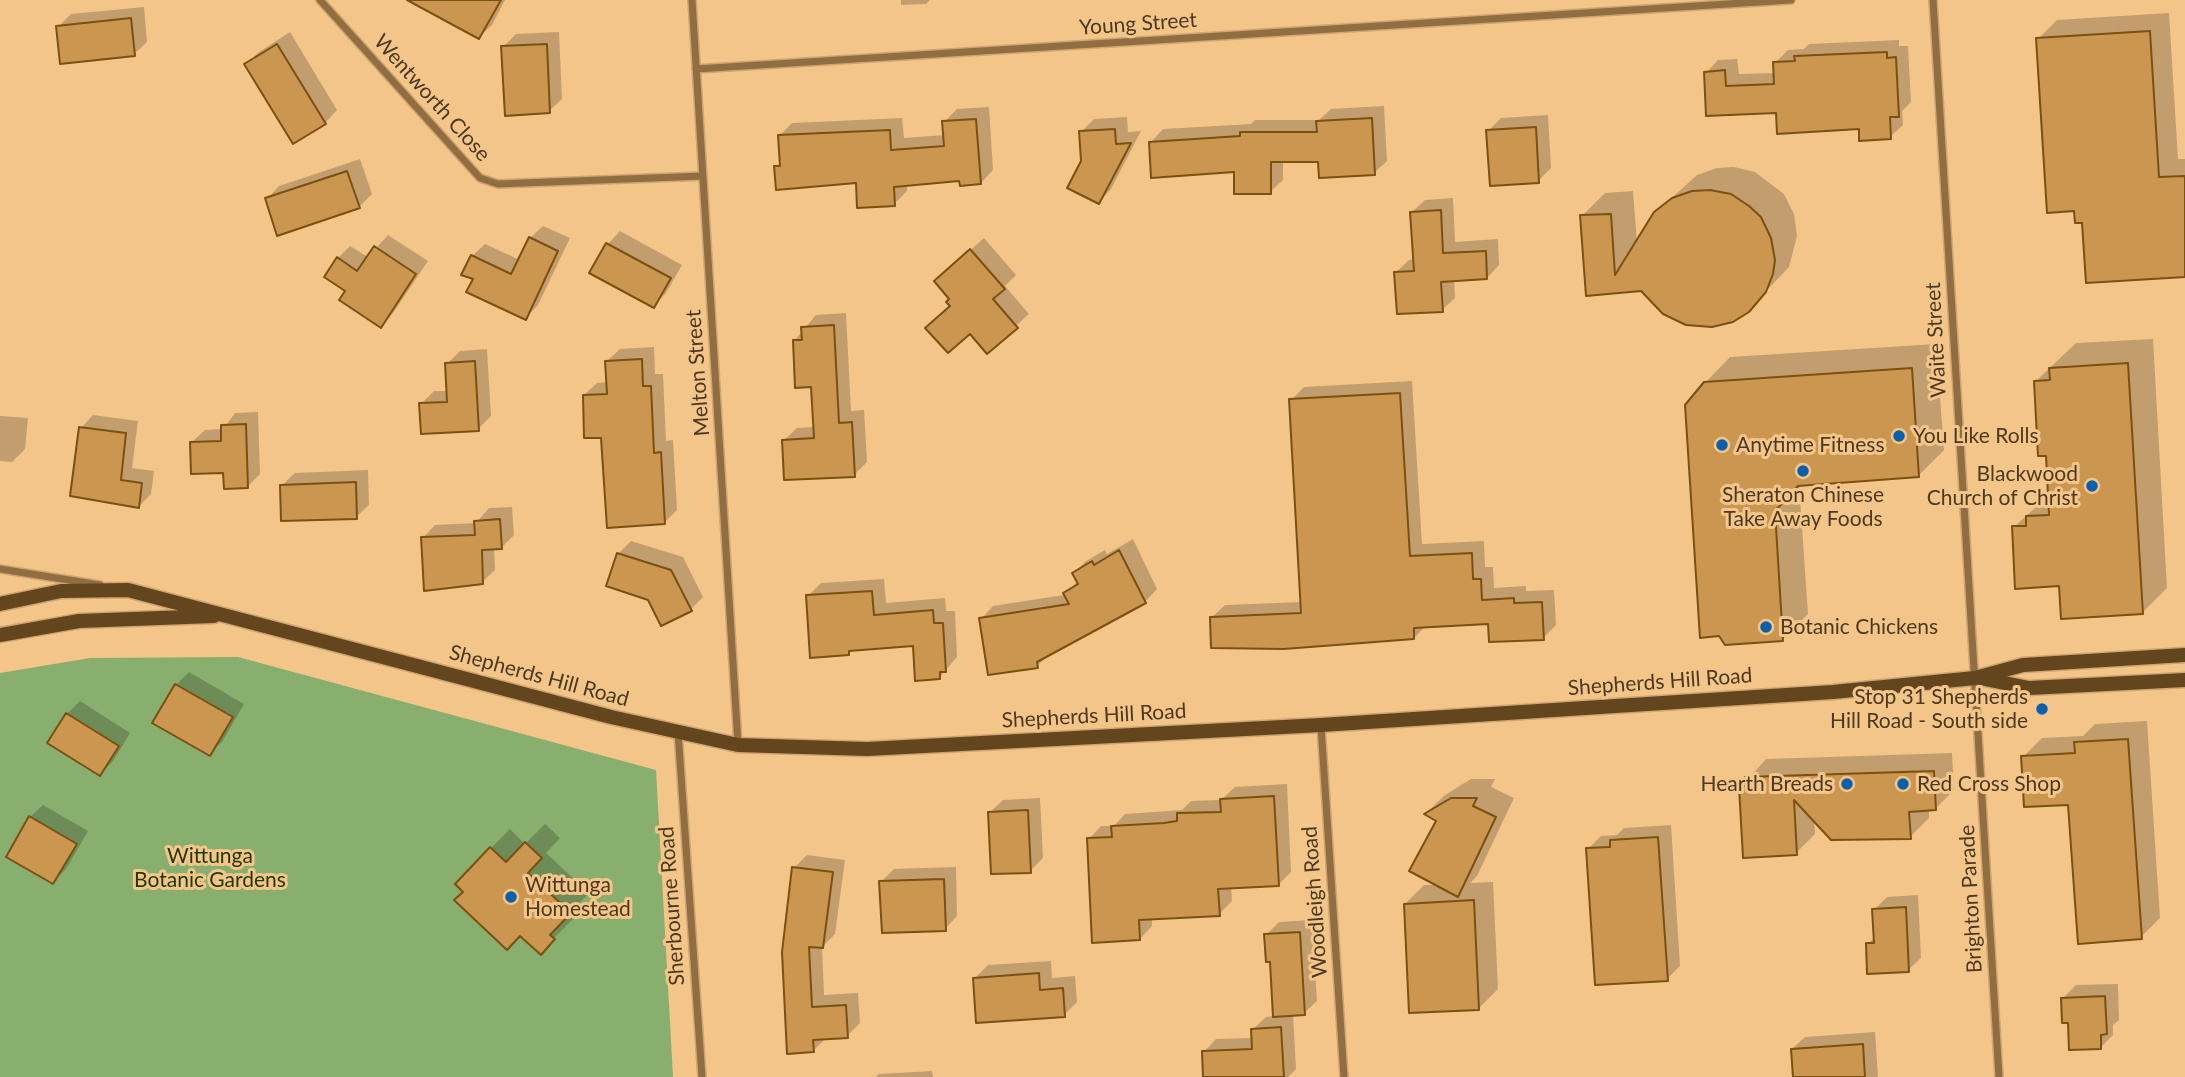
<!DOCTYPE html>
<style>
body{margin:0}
canvas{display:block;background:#f3c589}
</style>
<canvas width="2185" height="1077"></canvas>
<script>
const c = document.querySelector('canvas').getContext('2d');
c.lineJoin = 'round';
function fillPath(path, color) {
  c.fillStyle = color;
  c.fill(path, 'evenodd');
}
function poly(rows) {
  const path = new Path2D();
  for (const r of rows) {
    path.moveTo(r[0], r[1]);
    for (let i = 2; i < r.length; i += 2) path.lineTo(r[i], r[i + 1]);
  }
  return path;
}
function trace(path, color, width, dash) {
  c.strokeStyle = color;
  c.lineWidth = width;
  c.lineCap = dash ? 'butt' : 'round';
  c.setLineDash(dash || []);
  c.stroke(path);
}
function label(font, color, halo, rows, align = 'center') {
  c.font = font + ' Lato,sans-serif';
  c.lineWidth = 6;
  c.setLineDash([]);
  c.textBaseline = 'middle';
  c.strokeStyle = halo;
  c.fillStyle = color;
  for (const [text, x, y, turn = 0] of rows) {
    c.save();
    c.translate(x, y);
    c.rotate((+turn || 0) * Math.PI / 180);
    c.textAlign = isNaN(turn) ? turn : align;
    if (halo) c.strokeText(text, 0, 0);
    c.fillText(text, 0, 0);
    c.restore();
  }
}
fillPath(poly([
 [238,657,656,770,673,1077,0,1077,0,673,90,658]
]), '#89af6e');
fillPath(poly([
 [439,0,505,0,492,25,479,37],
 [901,0,930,0,926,4,901,5],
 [144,7,147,42,134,54,58,27,71,14],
 [2169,13,2178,159,2185,159,2185,275,2083,221,2038,39,2057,20],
 [290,32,337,110,325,123,246,64,259,52],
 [559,32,562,99,549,111,503,47,516,34],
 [1899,40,1899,46,1908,46,1911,102,1902,111,1903,125,1890,137,1861,128,1777,111,1708,115,1706,73,1718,60,1737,59,1739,74,1775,73,1775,63,1788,50,1804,49,1809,44],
 [1384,106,1387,161,1374,173,1320,160,1283,160,1283,180,1270,192,1236,170,1151,142,1163,129,1251,124,1255,120,1319,120,1331,109],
 [989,107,993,170,981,183,961,179,907,184,907,191,894,204,857,181,776,167,782,161,780,135,792,123,902,118,904,138,945,135,944,122,957,109],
 [1548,115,1551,168,1538,181,1488,131,1501,118],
 [1127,117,1128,132,1141,131,1111,189,1099,202,1083,161,1081,132,1094,119],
 [360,159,372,194,359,207,267,199,279,186],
 [1734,167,1755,172,1784,194,1794,214,1797,236,1789,267,1748,310,1642,290,1587,294,1582,216,1605,193,1633,191,1637,243,1655,213,1697,175,1717,168],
 [1453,198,1455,242,1498,239,1499,265,1487,278,1454,279,1455,298,1442,310,1396,272,1409,260,1415,259,1412,212,1425,200],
 [543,226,570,238,538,305,525,318,475,279,472,256,485,244,520,260,530,238],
 [620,231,682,265,666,293,654,306,592,272,608,244],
 [388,235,428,261,393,313,381,326,338,258,350,246,368,257],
 [984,238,1016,275,1005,286,1029,314,987,352,952,305,949,269],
 [846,313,851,411,864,410,867,462,854,475,784,440,797,428,815,427,813,386,794,341,816,315],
 [2153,339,2167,588,2142,613,2061,585,2014,527,2050,494,2048,454,2036,381,2076,343],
 [1936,344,1944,450,1919,475,1799,484,1808,614,1783,639,1705,383,1730,357],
 [654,347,655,374,663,374,666,441,673,440,677,510,664,523,603,436,584,395,597,383,608,382,607,361,620,349],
 [487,349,491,416,478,429,421,404,434,391,448,391,447,364,460,351],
 [1412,381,1422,544,1484,541,1485,567,1493,567,1494,588,1526,586,1526,591,1554,590,1556,625,1543,638,1490,622,1426,626,1414,638,1212,617,1225,605,1302,602,1291,400,1304,387],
 [258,412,260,474,247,487,192,442,205,430,223,429,235,413],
 [93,415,138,421,132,468,154,471,151,494,138,507,81,428],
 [0,416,28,418,25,449,12,462,0,461],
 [368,470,369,505,356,517,282,485,295,473],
 [512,507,514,535,501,548,494,548,495,570,482,582,423,538,435,525,476,523,489,508],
 [1133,539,1157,589,1145,602,1050,654,1037,666,981,619,993,606,1064,595,1078,581,1074,573,1086,561,1105,550,1107,554],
 [631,541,683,557,703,597,691,609,618,554],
 [884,579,886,603,945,598,946,611,955,611,957,657,939,678,914,644,853,649,848,653,808,596,821,583],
 [189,672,244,704,222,742,209,754,176,685],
 [80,701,130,733,113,761,100,774,67,714],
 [2147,721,2160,918,2141,937,2070,803,2023,757,2042,738,2083,736,2095,724],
 [1952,753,1954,790,1935,809,1929,809,1929,818,1910,837,1814,820,1815,834,1796,853,1741,787,1766,759],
 [1471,779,1495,779,1491,787,1514,798,1477,876,1470,883,1493,882,1498,989,1479,1008,1405,904,1424,885,1438,885,1438,820,1426,813,1445,795],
 [1287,784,1291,872,1279,884,1231,887,1232,901,1219,914,1152,917,1152,926,1140,939,1089,839,1101,826,1114,826,1125,814,1182,810,1191,801,1221,800,1235,787],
 [1040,798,1043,858,1030,871,990,812,1003,800],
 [43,805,88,831,66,869,53,882,30,817],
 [545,824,560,838,546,853,589,893,568,915,573,919,540,952,465,892,491,848,510,829,525,844],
 [1671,825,1680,966,1667,979,1588,849,1601,836,1617,835,1624,828],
 [807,855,845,860,835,934,822,947,824,995,858,993,860,1023,847,1036,827,1037,813,1051,794,868],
 [956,867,957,916,945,929,881,882,894,869],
 [1918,895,1921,958,1908,970,1868,944,1876,936,1874,910,1887,897],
 [1312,920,1317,1001,1304,1013,1293,1014,1296,1069,1288,1077,1205,1077,1204,1052,1216,1039,1253,1038,1253,1029,1266,1017,1274,1016,1271,960,1266,935,1279,922],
 [1051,961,1052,978,1075,976,1077,1002,1064,1015,975,978,988,965],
 [2118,984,2119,1020,2113,1025,2113,1035,2101,1047,2070,1021,2063,998,2076,985],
 [1875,1032,1878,1077,1794,1077,1792,1049,1805,1037],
 [932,1071,933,1077,876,1077,879,1074]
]), '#0003');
const building = poly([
 [407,0,501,0,479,39,407,0],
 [131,18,135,56,60,64,56,26,131,18],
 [2150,31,2159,177,2185,176,2185,277,2086,283,2082,223,2075,223,2074,211,2047,213,2036,38,2150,31],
 [277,44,326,124,293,144,244,64,277,44],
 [547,44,550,113,505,116,501,46,547,44],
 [1887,52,1887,58,1896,57,1899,117,1890,117,1891,139,1859,141,1859,129,1777,134,1776,113,1706,116,1704,72,1725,70,1726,86,1774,84,1773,62,1795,61,1794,56,1887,52],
 [1372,118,1375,175,1319,178,1318,162,1271,162,1271,194,1234,194,1234,172,1151,178,1149,142,1240,136,1240,132,1317,132,1316,121,1372,118],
 [976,119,981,184,960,186,959,181,894,187,895,206,857,208,856,183,776,190,774,166,780,166,778,135,890,130,891,150,944,146,942,121,976,119],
 [1536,127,1539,183,1490,186,1486,130,1536,127],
 [1115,129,1116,144,1131,143,1099,204,1067,188,1081,161,1079,131,1115,129],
 [347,171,360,208,277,236,265,198,347,171],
 [1710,190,1731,194,1749,206,1761,217,1771,238,1775,260,1773,274,1766,292,1749,312,1733,322,1712,327,1686,325,1663,314,1641,291,1586,296,1580,215,1611,214,1615,275,1654,212,1672,198,1692,191,1710,190],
 [1441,210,1443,253,1486,251,1487,279,1441,282,1443,312,1397,314,1394,272,1414,271,1410,212,1441,210],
 [529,237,558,251,526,320,466,292,473,279,461,275,471,255,511,274,529,237],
 [606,243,671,278,654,308,589,273,606,243],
 [374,246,416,274,381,328,339,300,345,291,324,277,337,257,357,271,374,246],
 [970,249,1005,289,993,299,1018,328,987,354,970,334,948,353,925,328,950,306,946,302,949,299,934,281,970,249],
 [834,325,839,423,852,422,855,477,784,480,782,440,814,438,811,387,795,388,793,340,802,340,801,327,834,325],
 [642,359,643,386,651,386,654,453,661,452,665,524,607,528,601,438,584,438,583,395,607,394,605,361,642,359],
 [475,361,479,431,421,434,419,403,447,402,445,363,475,361],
 [2128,363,2143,614,2061,619,2059,586,2015,589,2012,526,2026,526,2026,516,2049,515,2046,456,2038,456,2034,381,2050,380,2049,368,2128,363],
 [1912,368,1919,477,1798,486,1775,511,1783,641,1725,645,1719,636,1700,638,1685,405,1704,382,1912,368],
 [1400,393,1410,556,1472,553,1473,579,1481,579,1482,600,1514,598,1514,603,1542,602,1544,640,1489,642,1488,624,1414,628,1414,639,1284,649,1211,648,1210,617,1301,613,1289,399,1400,393],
 [246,424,248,488,224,489,223,473,191,474,190,442,221,441,221,425,246,424],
 [79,427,126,433,121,480,142,483,139,508,70,496,79,427],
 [356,482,357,519,281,521,280,485,356,482],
 [500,519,502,549,482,550,483,584,424,591,421,537,475,535,474,521,500,519],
 [1119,550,1146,603,1037,662,1038,668,988,675,979,618,1069,604,1063,593,1078,584,1072,573,1092,561,1094,565,1119,550],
 [617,553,671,570,692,611,661,626,648,600,606,586,617,553],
 [872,591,874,615,933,610,934,623,943,623,946,672,940,672,940,679,915,681,913,646,849,651,849,655,810,658,806,595,872,591],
 [175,684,233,717,210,756,152,723,175,684],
 [66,713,119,746,100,776,47,743,66,713],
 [2128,739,2142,939,2078,944,2068,805,2024,807,2021,756,2075,753,2074,742,2128,739],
 [1934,771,1936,810,1909,812,1911,839,1831,840,1794,800,1797,855,1743,858,1739,787,1745,786,1745,777,1934,771],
 [1274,796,1279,886,1218,889,1220,916,1139,920,1140,940,1092,943,1087,838,1112,837,1111,826,1164,823,1177,821,1177,813,1221,812,1220,799,1274,796],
 [1451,798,1477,798,1473,806,1496,817,1458,897,1409,871,1436,821,1424,814,1451,798],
 [1028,810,1031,873,991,874,988,812,1028,810],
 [29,816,77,844,53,884,6,857,29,816],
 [1658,837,1668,981,1595,985,1586,848,1610,847,1610,840,1658,837],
 [525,842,542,858,528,873,571,913,550,935,555,939,541,955,520,936,507,950,454,900,463,892,455,884,490,847,506,862,525,842],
 [792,867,833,872,823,948,809,947,812,1007,846,1005,848,1038,813,1040,814,1052,787,1054,782,952,792,867],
 [944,879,946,931,882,933,879,881,944,879],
 [1474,900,1479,1010,1409,1013,1404,904,1474,900],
 [1906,907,1909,972,1867,974,1866,943,1874,943,1872,909,1906,907],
 [1300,932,1305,1015,1273,1017,1270,962,1266,962,1264,934,1300,932],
 [1039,973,1040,990,1063,988,1065,1017,976,1023,973,978,1039,973],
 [2105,996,2107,1034,2101,1035,2101,1049,2069,1050,2068,1023,2062,1023,2061,998,2105,996],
 [1281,1027,1284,1077,1203,1077,1202,1051,1252,1049,1251,1029,1281,1027],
 [1863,1044,1865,1077,1793,1077,1791,1049,1863,1044]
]);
fillPath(building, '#cb964f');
trace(building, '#7a5111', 2);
const street = poly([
 [320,0,480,178,498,184,703,176],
 [692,0,738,744],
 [1933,0,1999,1077],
 [696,69,1791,0],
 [0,569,100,585],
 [1321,726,1344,1077],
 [678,732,702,1077]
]);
const secondary = poly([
 [0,604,61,591,128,590,611,717,738,745,867,749,1321,725,1833,692,1975,678,2023,665,2185,655],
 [0,635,79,621,214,616],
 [1980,678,2029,688,2185,680]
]);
trace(street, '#cea672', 10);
trace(secondary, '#cea672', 17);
trace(street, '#916e41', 7);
trace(secondary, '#63461d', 14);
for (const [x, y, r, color] of [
 [1899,436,7,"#0b60ae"],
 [1722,445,7,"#0b60ae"],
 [1803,471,7,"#0b60ae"],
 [2092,486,7,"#0b60ae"],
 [1766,627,7,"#0b60ae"],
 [2042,709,7,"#0b60ae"],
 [1847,784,7,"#0b60ae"],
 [1903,784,7,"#0b60ae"],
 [511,897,7,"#0b60ae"]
]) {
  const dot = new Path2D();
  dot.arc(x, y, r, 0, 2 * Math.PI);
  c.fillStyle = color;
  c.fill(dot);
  trace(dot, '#f3c589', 2.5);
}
label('21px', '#4c3921', '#f3c589', [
 ["Young Street",1138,24,-4],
 ["Wentworth Close",432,98,48],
 ["Waite Street",1936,340,-93],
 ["Melton Street",698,373,-94],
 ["Shepherds Hill Road",539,676,15],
 ["Shepherds Hill Road",1660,682,-4],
 ["Shepherds Hill Road",1094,716,-3],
 ["Brighton Parade",1971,899,-93],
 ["Woodleigh Road",1315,902,-94],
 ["Sherbourne Road",672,906,-94]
]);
label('21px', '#4c3921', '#f3c589', [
 ["You Like Rolls",1913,436],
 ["Anytime Fitness",1736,445],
 ["Blackwood",2078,474,"right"],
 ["Church of Christ",2078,498,"right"],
 ["Sheraton Chinese",1803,495,"center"],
 ["Take Away Foods",1803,519,"center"],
 ["Botanic Chickens",1780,627],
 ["Stop 31 Shepherds",2028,697,"right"],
 ["Hill Road - South side",2028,721,"right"],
 ["Hearth Breads",1833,784,"right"],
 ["Red Cross Shop",1917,784],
 ["Wittunga",525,885],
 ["Homestead",525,909]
], 'left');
label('21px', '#1e3803', '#f3c589', [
 ["Wittunga",210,856],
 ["Botanic Gardens",210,880]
]);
</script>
